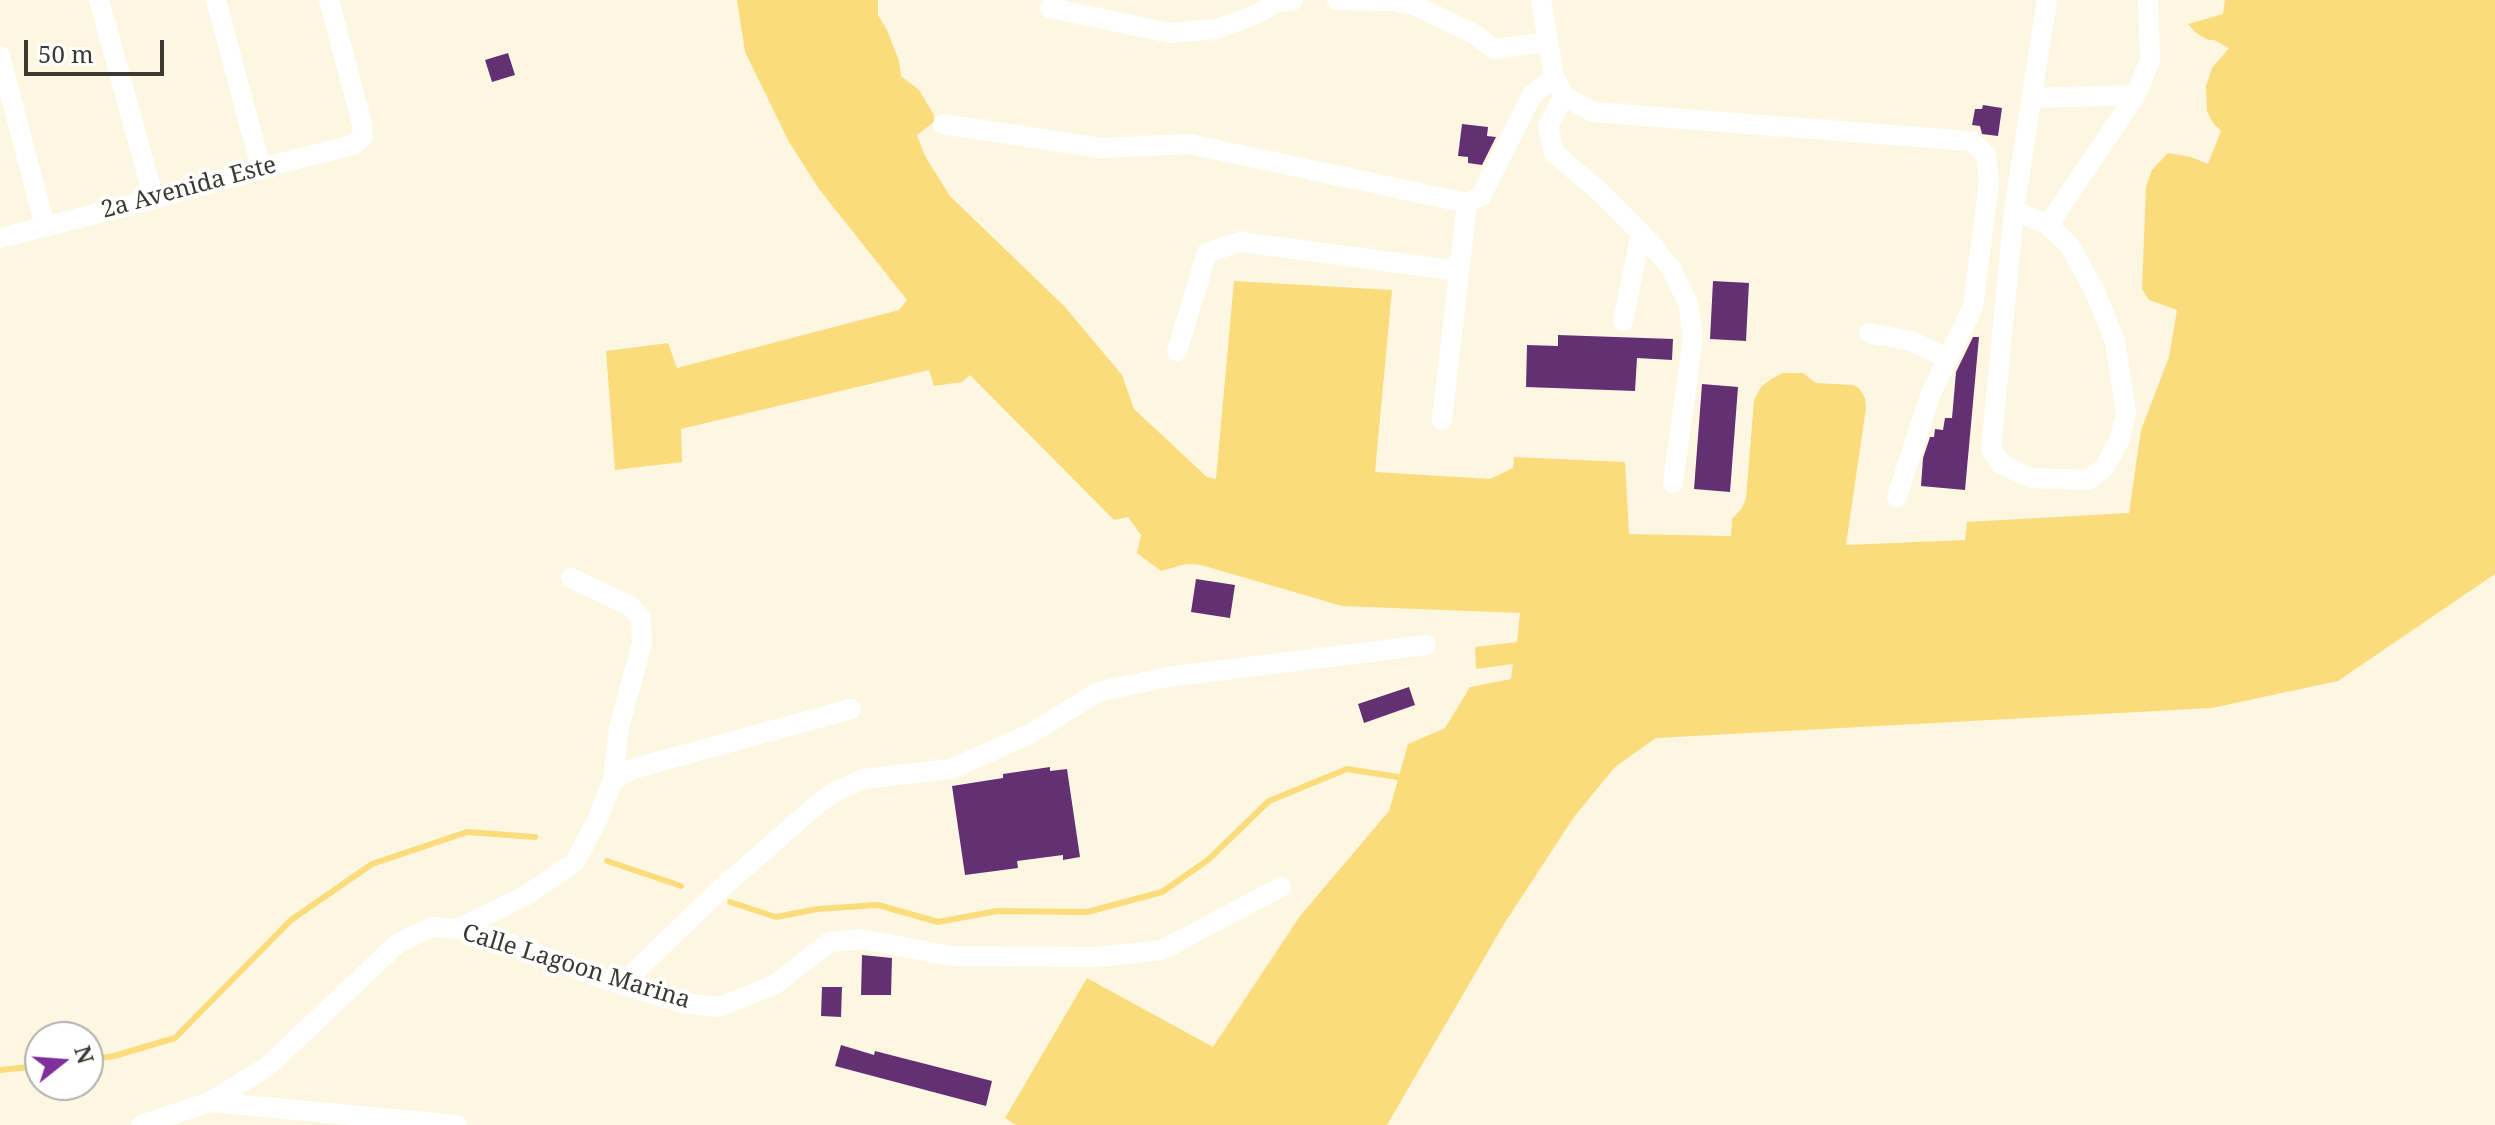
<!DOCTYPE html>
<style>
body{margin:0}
#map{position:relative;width:2495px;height:1125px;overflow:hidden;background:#fdf7e2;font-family:"Noto Serif",serif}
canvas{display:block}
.north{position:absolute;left:24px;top:1021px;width:80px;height:80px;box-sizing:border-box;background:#fff;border:2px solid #b1b0ad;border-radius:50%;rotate:73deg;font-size:22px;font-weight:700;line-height:32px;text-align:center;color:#3b3931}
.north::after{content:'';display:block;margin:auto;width:28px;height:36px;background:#812e9d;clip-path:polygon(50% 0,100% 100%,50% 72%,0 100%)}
.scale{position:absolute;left:24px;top:40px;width:140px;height:36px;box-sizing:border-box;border:4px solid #3b3931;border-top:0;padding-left:10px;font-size:24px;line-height:28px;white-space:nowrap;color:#3b3931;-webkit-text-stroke:6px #fff;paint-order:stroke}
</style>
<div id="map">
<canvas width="2495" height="1125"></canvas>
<div class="north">N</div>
<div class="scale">50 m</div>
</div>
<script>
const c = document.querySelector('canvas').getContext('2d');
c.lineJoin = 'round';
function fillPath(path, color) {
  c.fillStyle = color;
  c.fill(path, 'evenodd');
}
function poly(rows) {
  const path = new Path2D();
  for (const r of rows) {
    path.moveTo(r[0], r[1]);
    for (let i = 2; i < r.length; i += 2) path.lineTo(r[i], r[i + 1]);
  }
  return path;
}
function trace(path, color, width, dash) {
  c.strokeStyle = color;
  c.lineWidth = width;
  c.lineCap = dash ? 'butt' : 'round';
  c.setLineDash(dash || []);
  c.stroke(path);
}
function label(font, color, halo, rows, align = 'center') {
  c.font = font + ' "Noto Serif",serif';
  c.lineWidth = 8;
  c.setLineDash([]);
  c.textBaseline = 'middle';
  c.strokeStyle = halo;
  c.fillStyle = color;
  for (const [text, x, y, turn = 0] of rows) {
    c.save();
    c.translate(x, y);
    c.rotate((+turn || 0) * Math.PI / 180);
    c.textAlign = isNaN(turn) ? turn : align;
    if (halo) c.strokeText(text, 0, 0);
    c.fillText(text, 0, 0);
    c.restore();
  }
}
fillPath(poly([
 [737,0,878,0,878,15,887,30,899,61,901,76,919,90,934,115,934,122,917,135,925,156,950,196,1065,307,1122,375,1134,409,1207,477,1216,479,1234,281,1392,290,1375,472,1490,479,1513,468,1514,457,1625,462,1629,534,1731,536,1732,519,1742,508,1746,498,1754,400,1761,387,1771,379,1783,373,1803,373,1816,383,1853,385,1859,388,1865,398,1866,408,1846,545,1965,540,1967,522,2129,513,2141,430,2169,357,2177,310,2149,300,2142,289,2146,187,2152,170,2168,153,2191,157,2208,164,2221,131,2213,123,2207,111,2206,86,2212,68,2229,48,2214,40,2208,40,2196,33,2188,24,2223,14,2225,0,2495,0,2495,574,2338,681,2212,708,1656,738,1615,767,1574,817,1504,924,1387,1125,1016,1125,1005,1118,1087,978,1213,1047,1300,916,1389,811,1408,744,1445,728,1470,687,1511,679,1513,664,1476,669,1475,647,1517,642,1520,613,1342,606,1201,565,1186,564,1161,571,1137,553,1141,535,1128,517,1114,520,970,375,962,382,934,386,929,370,681,429,682,462,615,470,606,351,668,343,677,368,899,310,907,300,819,189,789,142,745,52]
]), '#fadc7c');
trace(poly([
 [607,861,681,886],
 [730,902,776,917,818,909,878,905,938,922,997,911,1087,912,1162,892,1208,860,1269,801,1347,769,1404,778],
 [88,1060,114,1056,175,1038,291,920,372,864,467,832,535,837],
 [0,1070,40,1066]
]), '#fadc7c', 6);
fillPath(poly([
 [508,53,515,75,492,82,485,60],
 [1983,105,2002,108,1998,136,1982,134,1980,126,1972,125,1975,109,1982,109],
 [1462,124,1488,127,1487,136,1496,137,1482,165,1468,163,1468,157,1458,156],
 [1713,281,1749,283,1746,341,1710,339],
 [1558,335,1673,339,1672,360,1637,358,1635,391,1526,387,1527,345,1558,346],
 [1973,337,1979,337,1965,490,1921,486,1923,458,1930,437,1934,437,1935,429,1943,430,1945,418,1952,418,1956,372],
 [1702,384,1738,387,1730,492,1694,489],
 [1196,579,1235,585,1230,618,1191,612],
 [1409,687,1415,705,1364,723,1358,704],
 [1050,767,1050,771,1067,769,1080,857,1063,860,1063,855,1017,861,1018,868,965,875,952,786,1003,778,1003,774],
 [862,955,892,958,891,995,861,995],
 [822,987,842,987,841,1017,821,1016],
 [841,1045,874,1055,875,1051,992,1081,986,1106,835,1066]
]), '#633074');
trace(poly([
 [99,0,154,199],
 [216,0,261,168],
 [1337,0,1395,1,1416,6,1474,34,1494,49,1547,42],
 [1541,0,1554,77,1564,96,1593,112,1971,141,1986,155,1989,182,1973,307,1931,393,1897,497],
 [1050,8,1170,33,1217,29,1257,14,1277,2,1293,0],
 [0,56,45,226],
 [1564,96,1548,126,1554,153,1600,192,1641,233,1671,268,1688,303,1693,337,1673,483],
 [2032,98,2136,95],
 [943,124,1101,148,1189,144,1467,203,1481,196,1532,95,1554,77],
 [2014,210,2048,225,2070,246,2095,292,2115,341,2126,413,2120,439,2104,468,2088,480,2031,478,2003,465,1991,450,2014,210,2047,0],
 [2048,225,2136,95,2150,60,2148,0],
 [0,238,154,199,261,168,353,145,363,137,362,124,329,0],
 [1623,321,1641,233],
 [1869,333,1911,341,1948,358],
 [1177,351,1207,253,1226,246,1241,242,1459,271],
 [1442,420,1467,203],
 [571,578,630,606,641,618,642,643,619,728,613,780],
 [457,929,525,896,575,862,598,818,613,780,632,769,851,709],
 [622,984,726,884,819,803,834,792,864,779,951,769,1030,734,1098,692,1167,677,1426,645],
 [210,1102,457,1125],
 [141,1125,210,1102,267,1067,398,943,432,927,471,930,604,979,682,1003,719,1007,774,985,830,942,861,939,951,956,1096,957,1162,950,1281,887]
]), '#fff', 20);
label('24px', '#3b3931', '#fff', [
 ["2a Avenida Este",189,188,-15],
 ["Calle Lagoon Marina",576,967,17]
]);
</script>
